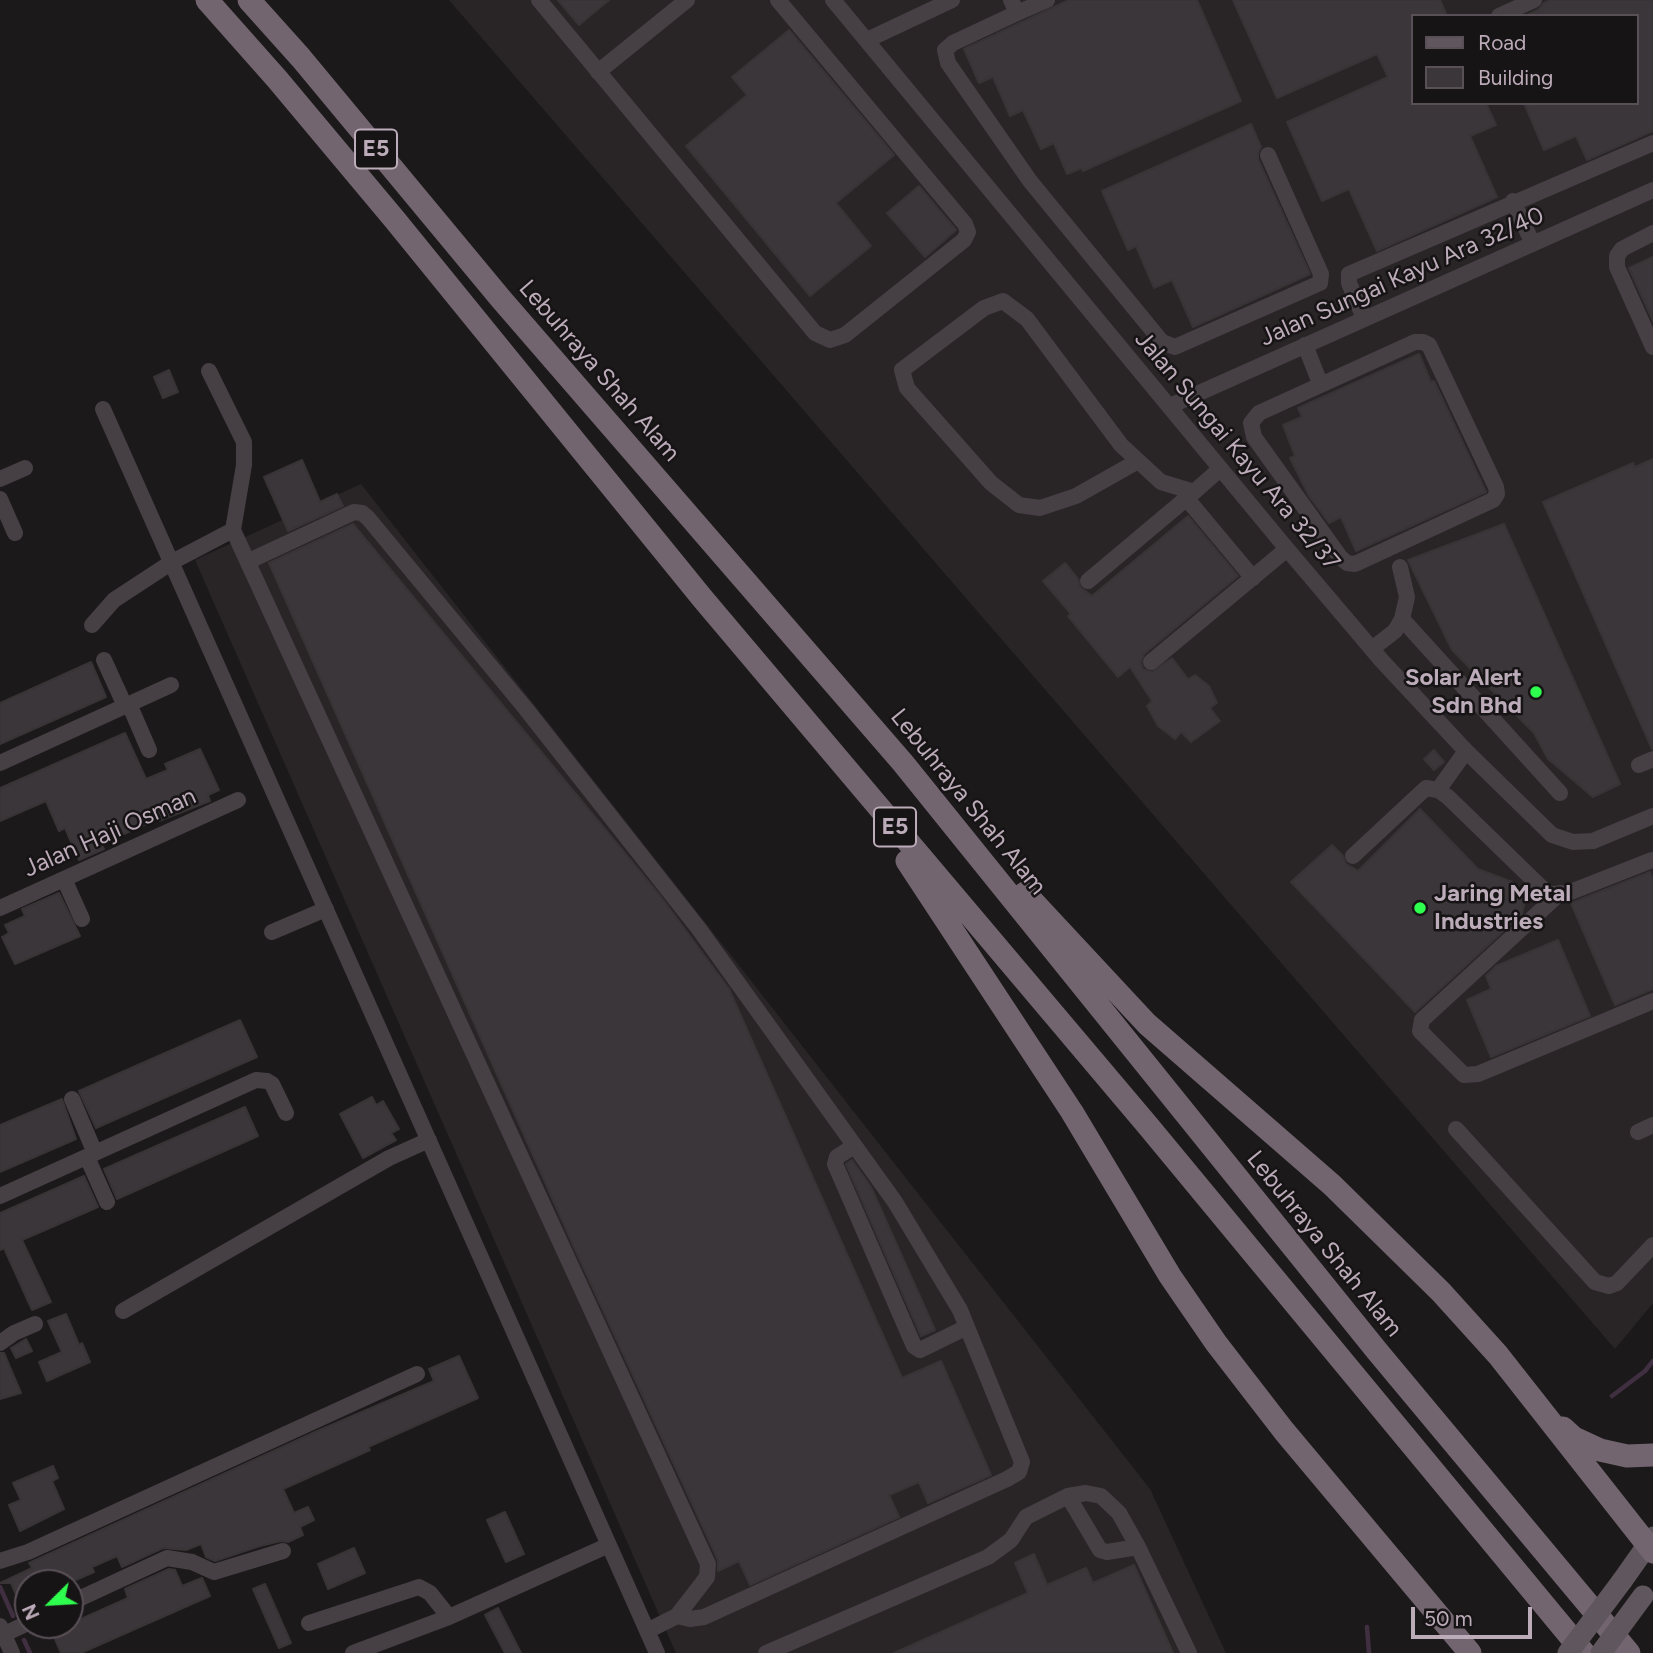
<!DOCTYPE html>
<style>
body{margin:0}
#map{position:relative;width:1653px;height:1653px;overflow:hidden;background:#1c191a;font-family:Figtree,sans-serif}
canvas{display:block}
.legend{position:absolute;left:1411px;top:14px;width:228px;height:91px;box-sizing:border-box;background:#171415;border:2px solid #595057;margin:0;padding:9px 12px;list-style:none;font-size:21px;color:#bcabb9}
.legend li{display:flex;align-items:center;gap:14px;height:35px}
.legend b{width:35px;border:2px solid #595057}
.north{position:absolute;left:14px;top:1569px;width:70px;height:70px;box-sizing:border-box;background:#171415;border:2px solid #595057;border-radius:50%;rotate:246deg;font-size:19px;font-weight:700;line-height:28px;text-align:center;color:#bcabb9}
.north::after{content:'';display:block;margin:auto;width:24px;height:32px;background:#2eff4e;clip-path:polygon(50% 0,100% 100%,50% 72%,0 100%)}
.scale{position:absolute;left:1411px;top:1607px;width:121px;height:32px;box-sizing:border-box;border:4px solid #bcabb9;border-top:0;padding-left:9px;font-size:21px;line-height:24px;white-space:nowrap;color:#bcabb9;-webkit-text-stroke:5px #171415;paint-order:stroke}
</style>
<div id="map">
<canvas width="1653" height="1653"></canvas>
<ul class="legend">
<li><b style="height:9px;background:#60565d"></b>Road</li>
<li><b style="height:19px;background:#3b3639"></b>Building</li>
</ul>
<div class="north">N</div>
<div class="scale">50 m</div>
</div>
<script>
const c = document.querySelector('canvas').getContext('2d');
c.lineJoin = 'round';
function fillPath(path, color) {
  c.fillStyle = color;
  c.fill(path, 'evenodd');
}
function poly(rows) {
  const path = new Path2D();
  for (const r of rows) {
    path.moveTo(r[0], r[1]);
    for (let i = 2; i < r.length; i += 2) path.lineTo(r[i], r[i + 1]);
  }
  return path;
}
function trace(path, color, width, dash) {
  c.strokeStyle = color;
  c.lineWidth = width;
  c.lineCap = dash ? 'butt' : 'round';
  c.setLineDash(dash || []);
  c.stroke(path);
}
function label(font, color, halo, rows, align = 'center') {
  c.font = font + ' Figtree,sans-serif';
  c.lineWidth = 5;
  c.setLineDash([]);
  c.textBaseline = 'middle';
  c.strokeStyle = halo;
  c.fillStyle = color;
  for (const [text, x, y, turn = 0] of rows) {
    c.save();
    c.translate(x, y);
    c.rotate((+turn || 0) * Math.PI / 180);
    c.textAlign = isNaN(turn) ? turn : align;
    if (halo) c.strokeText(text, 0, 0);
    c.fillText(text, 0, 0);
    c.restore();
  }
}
fillPath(poly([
 [449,0,1653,0,1653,1303,1615,1349],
 [1413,16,1637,16,1637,103,1413,103],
 [361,484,1150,1489,1226,1653,676,1653,195,560]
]), '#292527');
trace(poly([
 [1612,1396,1645,1371,1653,1361],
 [0,1587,13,1616],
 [1367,1627,1369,1653],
 [24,1640,30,1653]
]), '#402e41', 4.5);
const building = poly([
 [558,0,609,0,579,25,558,0],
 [1069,0,1197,0,1241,101,1083,171,1082,168,1067,174,1054,143,1041,149,1023,110,1010,116,993,77,979,83,964,49,1069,0],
 [1233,0,1440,0,1447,16,1413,16,1413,103,1486,103,1496,125,1470,136,1497,197,1377,251,1349,189,1322,201,1287,122,1388,77,1377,54,1277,98,1233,0],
 [1550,0,1653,0,1653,131,1587,160,1576,136,1544,150,1524,103,1637,103,1637,16,1525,16,1538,10,1544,3,1550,0],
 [789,30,894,155,836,203,871,246,810,296,686,146,747,95,732,77,789,30],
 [1251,124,1261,147,1258,153,1258,159,1310,274,1193,327,1172,280,1154,288,1136,246,1128,250,1102,191,1251,124],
 [919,186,956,230,925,257,887,213,919,186],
 [1653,257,1653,321,1629,268,1653,257],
 [1419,354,1431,382,1434,381,1486,492,1356,551,1341,517,1329,523,1309,496,1290,458,1295,456,1283,425,1302,417,1298,408,1419,354],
 [169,370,178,392,163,398,154,377,169,370],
 [1653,459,1653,749,1652,749,1543,502,1633,463,1635,467,1653,459],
 [302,460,320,502,337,494,343,506,288,531,264,477,302,460],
 [1188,516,1238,576,1144,654,1141,663,1143,669,1152,672,1172,658,1188,679,1195,675,1209,686,1217,703,1210,708,1220,721,1191,742,1181,732,1175,739,1158,726,1147,706,1152,701,1130,667,1118,677,1068,616,1071,614,1043,581,1065,563,1078,579,1080,587,1092,596,1188,516],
 [353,524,661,897,729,989,902,1378,941,1361,991,1475,928,1503,919,1482,889,1495,899,1517,750,1585,739,1561,718,1571,718,1560,574,1247,269,563,353,524],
 [1504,524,1620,784,1593,797,1548,759,1534,733,1452,650,1408,560,1504,524],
 [91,662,106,697,0,744,0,703,91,662],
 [125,733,146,779,168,770,165,764,200,749,219,790,208,795,210,801,159,821,158,819,101,844,104,849,79,860,65,828,59,831,46,801,0,821,0,788,125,733],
 [1434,750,1444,762,1434,770,1424,759,1434,750],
 [1420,809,1478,869,1512,882,1519,889,1525,901,1522,914,1415,1012,1291,882,1332,845,1343,856,1346,864,1358,871,1420,809],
 [1650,872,1653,880,1653,989,1615,1005,1571,903,1650,872],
 [59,893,80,936,15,964,2,937,9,933,5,925,25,916,22,909,59,893],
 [1558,940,1590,1016,1491,1057,1467,1000,1491,989,1486,976,1496,966,1558,940],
 [240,1020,257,1057,96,1128,79,1091,240,1020],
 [372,1097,376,1105,383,1101,399,1129,391,1133,396,1140,363,1158,340,1114,372,1097],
 [62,1099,76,1139,0,1172,0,1125,62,1099],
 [245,1107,258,1136,117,1199,104,1169,245,1107],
 [852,1160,871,1187,935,1330,921,1336,846,1164,852,1160],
 [84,1176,98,1207,22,1240,51,1302,32,1310,4,1248,0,1250,0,1213,84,1176],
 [66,1314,79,1345,82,1343,90,1362,47,1381,39,1362,62,1352,48,1321,66,1314],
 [26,1339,32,1351,16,1358,11,1348,26,1339],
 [0,1353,4,1353,21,1393,0,1399,0,1353],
 [459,1356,478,1398,368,1447,370,1450,283,1489,294,1513,308,1507,314,1520,300,1527,303,1535,288,1542,281,1541,260,1546,215,1561,206,1557,201,1544,186,1550,163,1548,122,1567,117,1556,92,1567,94,1572,69,1583,28,1583,28,1613,24,1613,11,1583,0,1583,32,1568,29,1563,315,1432,434,1381,429,1369,459,1356],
 [53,1466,58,1478,52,1481,64,1509,20,1531,9,1505,21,1500,13,1483,53,1466],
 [505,1512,524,1554,506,1562,487,1520,505,1512],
 [354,1548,365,1573,328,1589,318,1564,354,1548],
 [1034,1554,1047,1585,1086,1568,1093,1583,1134,1565,1173,1653,894,1653,1028,1593,1015,1563,1034,1554],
 [169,1569,175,1570,182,1586,202,1578,210,1596,81,1653,61,1653,52,1632,128,1598,125,1589,169,1569],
 [265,1584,291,1643,279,1648,253,1589,265,1584],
 [498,1608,521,1653,505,1653,485,1615,498,1608]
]);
fillPath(building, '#3b3639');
trace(building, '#383335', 2);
trace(poly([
 [539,0,815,333,830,340,845,335,964,240,968,232,965,224,778,0],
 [833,0,1287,549,1382,661,1466,751,1552,835,1573,842,1593,841,1653,816],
 [1011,0,1017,13,1047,0],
 [1017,13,953,43,945,50,948,63,1030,181,1162,342,1175,347,1320,283,1321,274,1268,155],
 [1499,16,1534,0],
 [867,40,952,0],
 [598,72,687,0],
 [1513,201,1532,242],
 [1653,233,1622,249,1617,256,1617,267,1653,347],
 [1364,318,1349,283,1349,274,1653,143],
 [1415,342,1423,342,1429,345,1496,487,1497,494,1493,500,1355,564,1347,563,1340,557,1254,437,1251,423,1259,413,1415,342],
 [1305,345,1320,383],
 [209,371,244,442,244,465,233,530],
 [1170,406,1653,190],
 [103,409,657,1653],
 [1138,461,1076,496,1040,508,1019,505,991,483,907,388,902,370,984,308,1003,301,1027,319,1121,445,1161,482,1194,492,1220,469],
 [0,479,25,468],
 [0,499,15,533],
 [1187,499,1253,578],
 [249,561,354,512,362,513,368,518,526,709,699,929,895,1202,960,1310,1022,1462,1019,1472,1007,1479,704,1617,690,1619,677,1616,647,1631],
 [1088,581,1194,492],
 [1402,619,1560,793],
 [92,625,114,600,172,562,233,530,708,1564,707,1577,677,1616],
 [1373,648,1395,631,1402,619,1407,597,1400,567],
 [104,660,125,706],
 [1151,662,1287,549],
 [129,704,149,750],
 [1466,751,1438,790,1448,797,1548,894,1568,893,1652,860],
 [0,763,171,685],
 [1639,765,1653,759],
 [1353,856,1426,788,1438,790],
 [64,879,82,919],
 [1560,893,1422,1020,1420,1031,1464,1075,1478,1074,1653,1001],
 [0,908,238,800],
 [272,932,326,909],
 [72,1099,95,1153],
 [1456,1129,1595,1282,1609,1286,1617,1283,1653,1245],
 [1638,1132,1653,1125],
 [854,1146,837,1157,835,1164,914,1346,920,1350,967,1327],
 [87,1157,107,1202],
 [0,1196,256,1080,267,1081,272,1084,286,1113],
 [123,1311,389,1158,429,1140],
 [0,1343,14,1333,35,1324],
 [1068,1496,1100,1550,1107,1552,1138,1547],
 [0,1561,28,1552,417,1374],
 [70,1603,167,1558,192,1562,214,1572,283,1551],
 [309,1623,419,1587,430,1593,449,1617],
 [0,1626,12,1653],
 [0,1636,28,1623],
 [353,1653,449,1617,609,1545],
 [766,1653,988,1557,1011,1540,1026,1517,1068,1496,1086,1493,1101,1496,1119,1513,1138,1547,1189,1653]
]), '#463f44', 16);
trace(poly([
 [1622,1581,1653,1537]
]), '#60565d', 21);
trace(poly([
 [207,0,277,79,395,220,703,599,1149,1127,1584,1653],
 [249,0,301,58,501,299,903,763,1377,1351,1629,1653],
 [907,861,1072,1112,1170,1276,1216,1343,1284,1431,1470,1653],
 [1025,893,1147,1024,1332,1185,1441,1292,1498,1355,1653,1552],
 [1563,1428,1574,1438,1600,1450,1627,1456,1653,1455]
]), '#72656f', 23);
trace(poly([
 [1568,1653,1622,1581],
 [1601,1653,1643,1596]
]), '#60565d', 21);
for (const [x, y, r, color] of [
 [1536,692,7,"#2eff4e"],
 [1420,908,7,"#2eff4e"]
]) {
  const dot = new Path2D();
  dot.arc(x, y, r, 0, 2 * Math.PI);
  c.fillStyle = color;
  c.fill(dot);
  trace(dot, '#171415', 2.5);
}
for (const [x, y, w] of [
 [376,149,42],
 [895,827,42]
]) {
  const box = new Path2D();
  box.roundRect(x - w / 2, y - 19.5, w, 39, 5);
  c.fillStyle = '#171415';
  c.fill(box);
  trace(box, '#bcabb9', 2);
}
label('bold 23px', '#bcabb9', null, [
 ["E5",376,149],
 ["E5",895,827]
]);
label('24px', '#bcabb9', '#171415', [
 ["Jalan Sungai Kayu Ara 32/40",1402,277,-24],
 ["Lebuhraya Shah Alam",599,371,49],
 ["Jalan Sungai Kayu Ara 32/37",1237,451,50],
 ["Lebuhraya Shah Alam",968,802,51],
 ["Jalan Haji Osman",110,833,-24],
 ["Lebuhraya Shah Alam",1324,1244,51]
]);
label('bold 24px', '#bcabb9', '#171415', [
 ["Solar Alert",1522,678],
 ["Sdn Bhd",1522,706],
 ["Jaring Metal",1434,894,"left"],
 ["Industries",1434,922,"left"]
], 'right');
</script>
